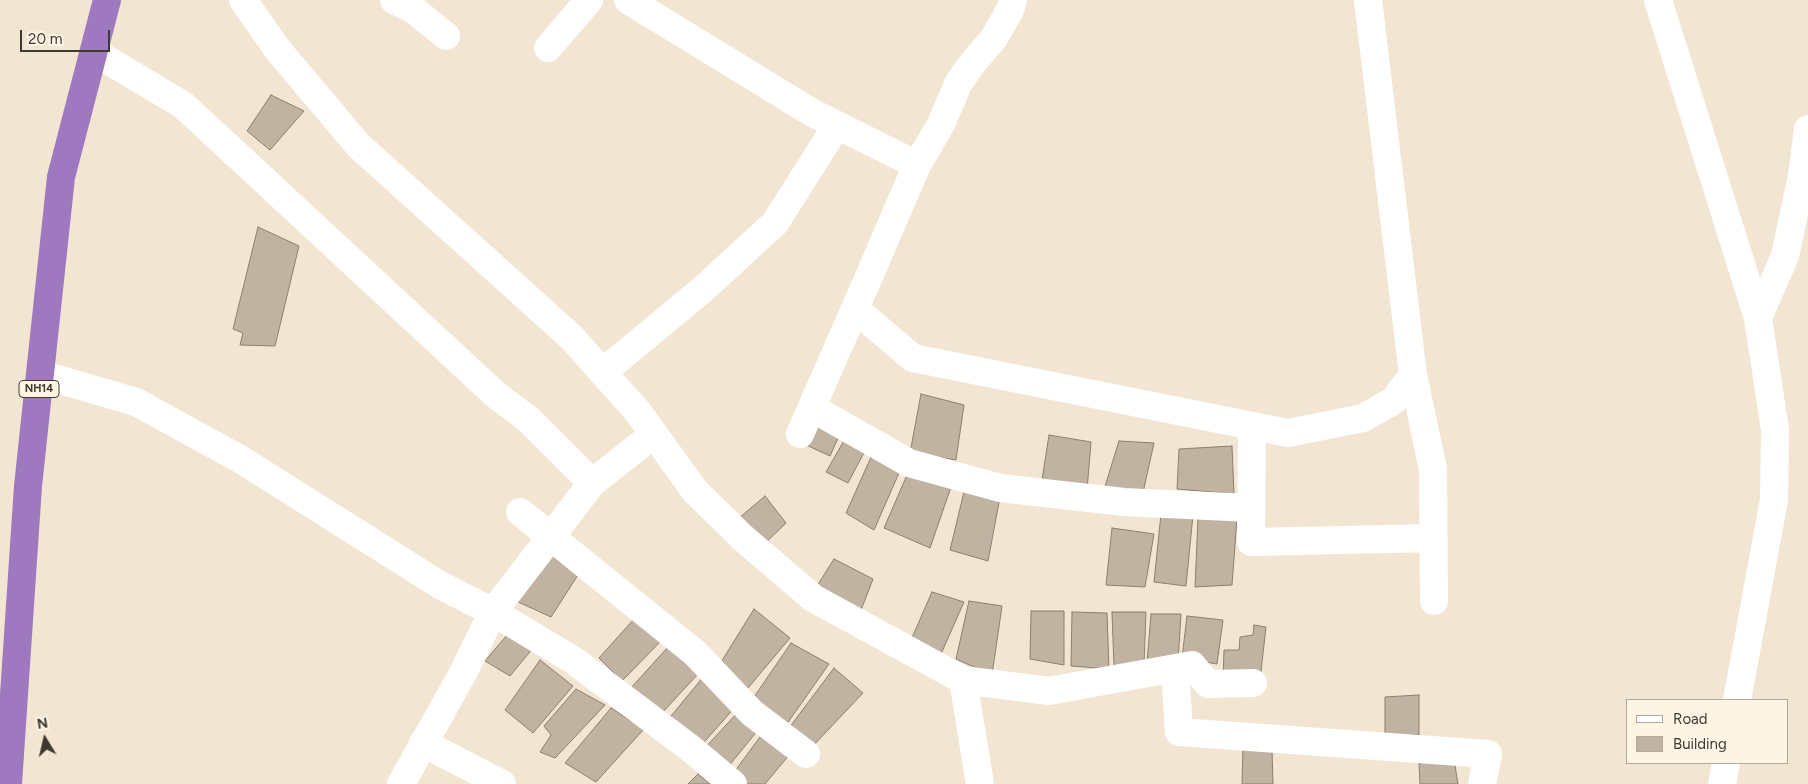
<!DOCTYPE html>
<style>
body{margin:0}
#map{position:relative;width:1808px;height:784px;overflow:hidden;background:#f2e6d2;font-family:Figtree,sans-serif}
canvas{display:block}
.legend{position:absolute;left:1626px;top:699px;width:162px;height:65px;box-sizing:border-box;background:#fef4e4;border:1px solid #b1a99d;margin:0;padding:6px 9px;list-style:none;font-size:15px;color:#3e3932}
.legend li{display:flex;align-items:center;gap:10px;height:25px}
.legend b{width:25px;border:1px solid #b1a99d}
.north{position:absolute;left:20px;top:714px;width:50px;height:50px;-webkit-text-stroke:4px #fef4e4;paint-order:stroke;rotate:351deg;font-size:14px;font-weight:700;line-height:20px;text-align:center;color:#3e3932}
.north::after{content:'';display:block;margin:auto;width:18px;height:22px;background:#3e3932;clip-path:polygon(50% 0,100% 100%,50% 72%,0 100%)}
.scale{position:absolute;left:20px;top:30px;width:90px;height:22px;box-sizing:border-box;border:2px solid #3e3932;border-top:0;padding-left:6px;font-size:15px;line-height:18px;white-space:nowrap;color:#3e3932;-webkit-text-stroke:4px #fef4e4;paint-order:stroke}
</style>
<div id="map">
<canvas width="1808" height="784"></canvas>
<ul class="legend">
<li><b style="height:6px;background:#fff"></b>Road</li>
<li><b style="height:14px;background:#c1b3a1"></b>Building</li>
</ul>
<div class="north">N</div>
<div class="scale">20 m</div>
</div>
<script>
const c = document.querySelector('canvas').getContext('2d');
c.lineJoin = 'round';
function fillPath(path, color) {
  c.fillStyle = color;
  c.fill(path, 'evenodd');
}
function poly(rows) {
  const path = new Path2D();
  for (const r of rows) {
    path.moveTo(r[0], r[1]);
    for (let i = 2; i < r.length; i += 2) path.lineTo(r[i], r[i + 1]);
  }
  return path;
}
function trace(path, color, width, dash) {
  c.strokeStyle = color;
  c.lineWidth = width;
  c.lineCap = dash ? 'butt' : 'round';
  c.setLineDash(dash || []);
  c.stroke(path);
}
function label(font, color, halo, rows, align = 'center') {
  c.font = font + ' Figtree,sans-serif';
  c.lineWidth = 4;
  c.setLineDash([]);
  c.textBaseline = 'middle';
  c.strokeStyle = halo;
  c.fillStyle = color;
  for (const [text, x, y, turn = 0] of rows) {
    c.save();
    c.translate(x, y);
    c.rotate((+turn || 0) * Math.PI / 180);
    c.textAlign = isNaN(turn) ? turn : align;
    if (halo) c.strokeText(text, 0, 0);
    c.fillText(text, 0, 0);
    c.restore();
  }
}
const building = poly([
 [271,95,304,111,270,150,247,131,271,95],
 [258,227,299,246,275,346,240,345,243,333,233,329,258,227],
 [921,394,964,405,956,460,910,453,921,394],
 [817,427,839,436,830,456,806,445,817,427],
 [1049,435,1091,442,1087,490,1042,480,1049,435],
 [845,439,867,447,848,483,826,472,845,439],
 [1119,441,1154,443,1142,497,1103,493,1119,441],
 [1232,446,1234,494,1177,489,1179,449,1232,446],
 [872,455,902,466,874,530,846,513,872,455],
 [907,475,951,487,930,548,884,528,907,475],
 [964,492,1000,497,988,561,950,550,964,492],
 [765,496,786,523,761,547,738,519,765,496],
 [1161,514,1193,515,1186,586,1154,582,1161,514],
 [1198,518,1237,518,1232,585,1195,587,1198,518],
 [1112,528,1154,534,1145,587,1106,585,1112,528],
 [546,551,578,575,551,617,516,601,546,551],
 [834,559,873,579,861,610,817,586,834,559],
 [932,592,964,602,941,654,911,640,932,592],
 [969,601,1002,606,992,675,956,659,969,601],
 [754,609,790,638,743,694,718,667,754,609],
 [1031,611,1064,611,1064,665,1030,659,1031,611],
 [1072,612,1107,613,1109,669,1071,666,1072,612],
 [1112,612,1146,612,1144,664,1114,667,1112,612],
 [1151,614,1181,614,1178,663,1147,662,1151,614],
 [1187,616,1223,620,1217,664,1182,658,1187,616],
 [634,619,662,640,622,681,599,658,634,619],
 [1254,625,1266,627,1260,680,1223,679,1224,650,1239,650,1240,637,1253,635,1254,625],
 [507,635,533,648,510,676,485,661,507,635],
 [791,643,829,664,784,728,752,700,791,643],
 [669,646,698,674,662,713,629,690,669,646],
 [540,660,573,686,533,733,505,710,540,660],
 [834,668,863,693,810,749,789,728,834,668],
 [704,676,736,706,699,748,667,721,704,676],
 [576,689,605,705,555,758,540,752,551,735,544,726,576,689],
 [1419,695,1419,735,1385,735,1385,697,1419,695],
 [611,708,644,729,596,782,565,763,611,708],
 [738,712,758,730,728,767,704,749,738,712],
 [760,737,790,754,765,784,743,784,732,775,760,737],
 [1243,747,1272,749,1273,784,1242,784,1243,747],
 [1454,759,1458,784,1420,784,1419,763,1454,759],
 [698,774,710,784,688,784,698,774]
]);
fillPath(building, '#c1b3a1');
trace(building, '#8c7f6e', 1);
trace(poly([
 [243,0,278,50,358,145,571,337,638,412,695,491,743,538,813,598,963,680,1049,691,1192,665,1208,684,1253,683],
 [394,0,414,10,446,36],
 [628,0,811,112,917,165,855,309,913,358,1288,433,1363,418,1393,401,1413,375,1368,0],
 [1658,0,1758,318,1775,430,1774,500,1737,700],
 [548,48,589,0],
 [94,52,183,105,496,395,528,419,592,483,493,612,463,673,401,784],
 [917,165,941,124,958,84,971,65,994,38,1010,10,1013,0],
 [1758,318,1785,256,1802,176,1808,129],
 [603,372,702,290,775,223,837,125],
 [40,374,136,402,240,459,440,585,493,612,573,660,690,748,733,784],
 [1413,375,1433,469,1434,601],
 [812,408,909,463,1000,488,1124,502,1250,508],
 [1252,426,1251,542,1433,538],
 [800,434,855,309],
 [592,483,654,434],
 [520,512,695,653,752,713,806,754],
 [1175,668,1179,732,1488,754,1482,784],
 [963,680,980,784],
 [423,743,502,784],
 [1722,784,1726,763]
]), '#fff', 28);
trace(poly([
 [8,784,28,486,61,177,107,0]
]), '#9f79c0', 28);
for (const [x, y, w] of [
 [39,389,40]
]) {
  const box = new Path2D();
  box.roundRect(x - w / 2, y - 8.5, w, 17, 4);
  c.fillStyle = '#fef4e4';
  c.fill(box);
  trace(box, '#3e3932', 1);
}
label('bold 11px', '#3e3932', null, [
 ["NH14",39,389]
]);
</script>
